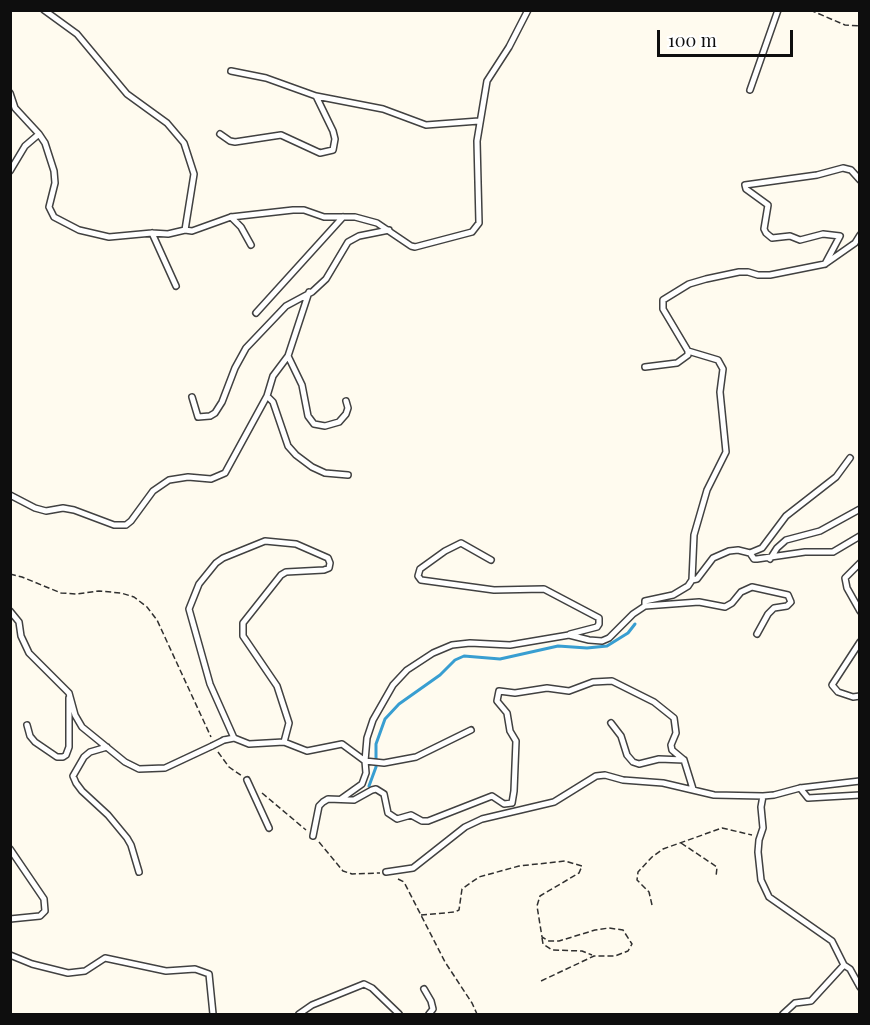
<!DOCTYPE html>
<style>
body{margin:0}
#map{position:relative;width:870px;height:1025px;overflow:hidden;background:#fffbef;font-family:"Playfair Display",serif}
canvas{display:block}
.frame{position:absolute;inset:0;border:12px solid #0e0e0e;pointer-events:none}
.scale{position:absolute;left:657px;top:30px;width:136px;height:27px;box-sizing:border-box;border:3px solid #0e0e0e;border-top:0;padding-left:8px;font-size:18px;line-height:21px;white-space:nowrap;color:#0e0e0e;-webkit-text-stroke:4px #fff;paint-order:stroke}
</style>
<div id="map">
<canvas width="870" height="1025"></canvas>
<div class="frame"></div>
<div class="scale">100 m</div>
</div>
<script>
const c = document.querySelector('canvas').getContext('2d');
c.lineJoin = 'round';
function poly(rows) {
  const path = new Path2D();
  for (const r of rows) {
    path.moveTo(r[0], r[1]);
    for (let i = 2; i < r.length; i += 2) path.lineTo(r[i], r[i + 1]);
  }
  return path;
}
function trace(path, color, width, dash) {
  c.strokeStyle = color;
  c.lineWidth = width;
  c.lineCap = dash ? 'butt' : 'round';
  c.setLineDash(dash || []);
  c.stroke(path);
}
trace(poly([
 [369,786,376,767,376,744,385,719,399,704,440,675,455,660,464,656,500,659,558,646,587,648,607,646,628,633,635,624]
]), '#389ed1', 3);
const service = poly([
 [44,10,77,34,127,94,167,123,184,143,194,174,185,230],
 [231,71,266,78,316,96],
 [750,90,778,10],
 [10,93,15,108,39,134],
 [220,134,230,141,235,142,281,135,320,153,333,150,335,139,333,131,316,96,383,109,426,125,479,121],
 [10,171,25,146,39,134,45,143,54,171,55,183,49,207,54,217,79,230,109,237,152,233,168,234,185,230,192,231,231,217,293,210,304,210,324,217,355,217,377,223,411,246,415,247,472,232,479,223,477,141,487,81,509,47,528,10],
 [231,217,241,227,251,245],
 [152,233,176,286],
 [825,264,840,236,823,234,800,240,790,236,772,238,766,233,764,229,768,205,746,189,745,185,817,175,843,168,851,170,860,180],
 [256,313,343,217],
 [688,351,663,309,663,300,689,284,706,279,739,272,748,272,758,275,770,275,825,264,855,243,860,235],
 [288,356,309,292],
 [645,367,677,363,688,355,688,351,718,360,723,369,720,392,726,452,707,490,694,535,692,580],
 [267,396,273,376,288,356,302,385,308,416,314,424,325,426,339,422,346,414,348,408,346,401],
 [192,397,198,417,210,416,215,413,222,402,235,368,246,348,286,306,312,292,326,279,348,242,359,236,389,230],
 [10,495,35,508,46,511,63,508,74,510,114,525,126,525,131,521,153,491,169,480,188,477,211,479,225,473,267,396,273,402,288,446,296,455,312,467,325,473,348,475],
 [750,553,762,548,786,516,836,477,850,458],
 [770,559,777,548,786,540,820,531,860,509],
 [491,560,461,543,445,551,420,569,418,576,421,580,494,590,544,589,599,618,599,624,597,627,570,634],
 [860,563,845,578,847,588,860,611],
 [645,606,645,601,673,595,688,586,692,580,697,579,713,558,729,551,738,550,750,553,754,559,757,559,805,552,833,552,860,536],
 [10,611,19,622,21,636,29,653,69,693,75,715,82,727,125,762,139,769,165,768,212,746],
 [860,642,832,685,838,692,853,697,860,696],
 [611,723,621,736,627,755,633,762,639,764,659,759,684,760],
 [27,725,30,736,35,742,57,757,63,757,66,755,69,747,69,698],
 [234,738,210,684,189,609,199,584,216,563,223,558,265,541,296,544,328,558,330,563,329,568,324,570,286,572,281,575,243,623,243,636,277,686,289,723,284,742],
 [224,740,234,738,249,744,284,742,307,751,342,744,365,761,384,763,416,757,471,730],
 [107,747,90,752,84,757,73,776,76,783,82,791,108,815,127,838,131,845,139,872],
 [247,780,269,828],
 [800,788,808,798,860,795],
 [763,796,761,807,763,828,759,840,758,852,761,880,769,897,832,941,844,965,850,969,860,987],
 [341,799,362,784,366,773,365,761,367,738,373,720,393,685,407,670,433,653,452,645,470,643,510,645,569,635,589,640,602,641,609,638,633,614,645,606,699,602,725,607,732,603,741,592,752,587,788,595,791,602,787,606,774,608,768,614,757,634],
 [313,836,319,806,323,802,328,799,354,800,372,790,376,789,384,794,388,813,397,819,411,815,422,821,428,821,492,796,504,804,512,803,514,791,516,741,510,731,507,713,497,701,499,691,515,693,547,688,569,691,593,682,612,681,654,702,674,718,676,733,671,745,672,750,684,760,693,789],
 [10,849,44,899,45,911,40,916,10,919],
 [386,872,413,868,465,827,482,819,554,802,596,776,605,775,623,780,663,783,714,795,763,796,774,795,800,788,860,781],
 [10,955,32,964,68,973,85,971,105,958,166,971,195,969,209,974,213,1014],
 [424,989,431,1001,433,1009,429,1014],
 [299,1014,312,1005,364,984,372,988,399,1014],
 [783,1014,795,1003,811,1001,844,965]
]);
trace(service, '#414141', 8);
trace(poly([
 [810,10,845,25,860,26],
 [10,574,22,577,61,593,76,594,99,591,121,593,134,597,147,607,157,620,211,737],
 [218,752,229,767,242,776],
 [262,793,306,830],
 [319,842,343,871,352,874,380,873],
 [681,843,717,867,716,877],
 [398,879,404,882,445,962,472,1003,477,1014],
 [652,905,649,892,637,880,638,872,652,857,663,849,722,828,752,835],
 [421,915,455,912,459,910,462,889,479,877,519,866,565,861,582,866,579,873,540,896,537,906,542,937,549,941,559,941,595,930,609,928,623,930,632,944,628,951,615,956,594,956,541,981],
 [542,938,543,944,552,950,582,951,592,955]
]), '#303030', 1.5, [6, 3]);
trace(service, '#fff', 5);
const serviceBridge = poly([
 [212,746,224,740]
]);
trace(serviceBridge, '#414141', 8, []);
trace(serviceBridge, '#fff', 5);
</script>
